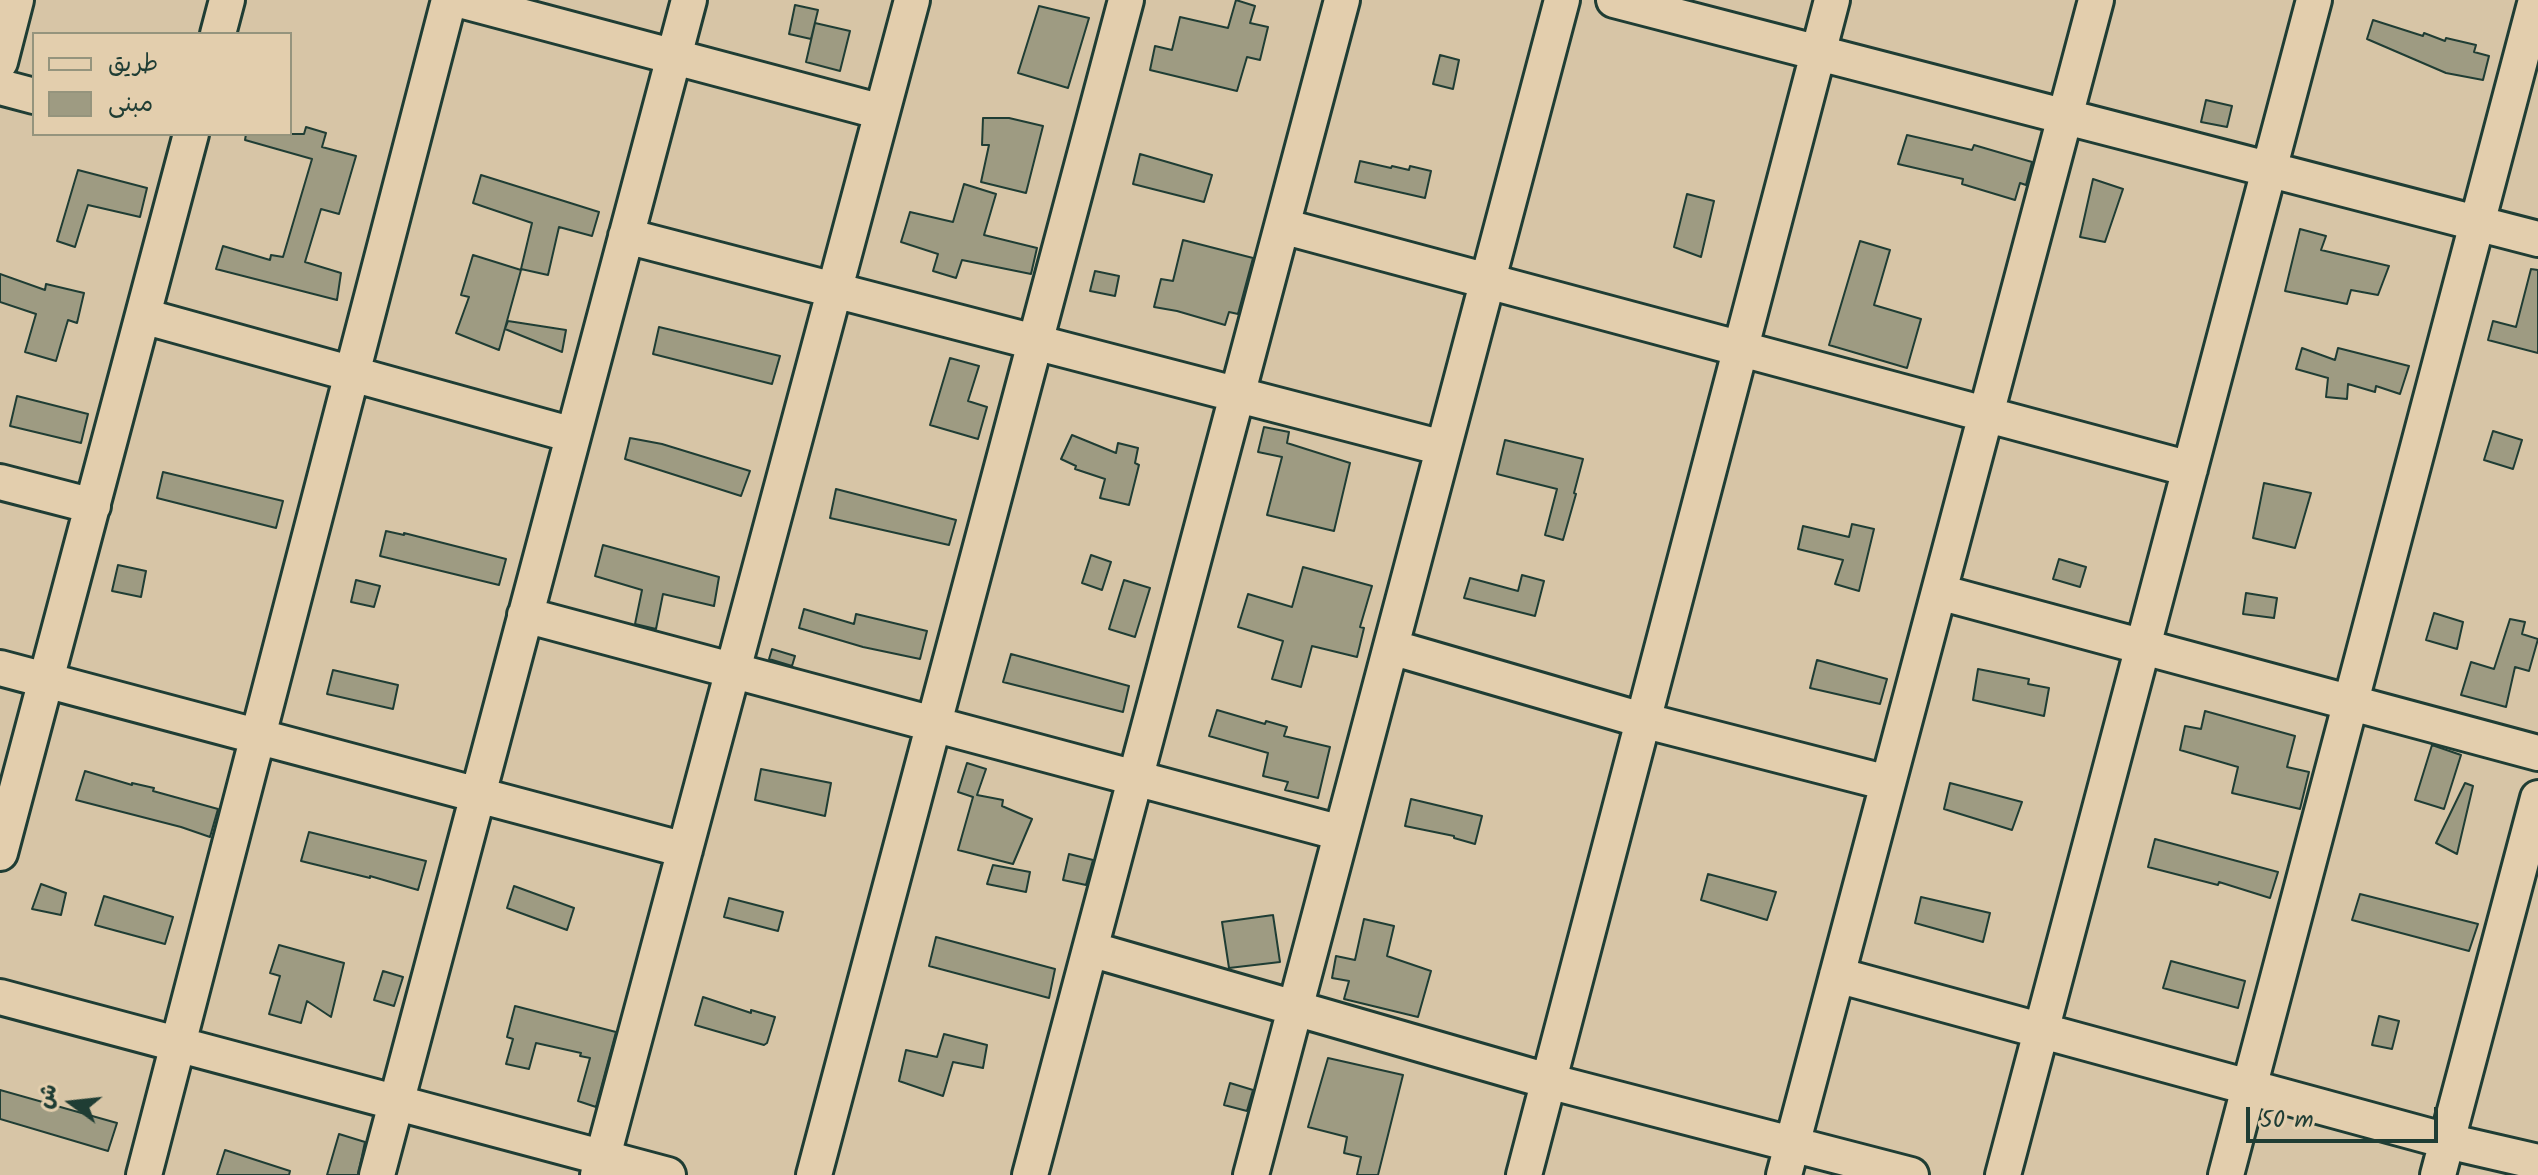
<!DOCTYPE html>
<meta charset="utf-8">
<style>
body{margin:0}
#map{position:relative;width:2538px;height:1175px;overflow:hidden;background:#d7c5a6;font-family:Kalam,"Playpen Sans Arabic",sans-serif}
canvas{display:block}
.legend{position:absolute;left:32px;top:32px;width:260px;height:104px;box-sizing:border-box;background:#e3cead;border:2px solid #95947d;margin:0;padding:10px 14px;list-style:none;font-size:24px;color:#1f3d34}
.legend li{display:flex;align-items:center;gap:16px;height:40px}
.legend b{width:40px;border:2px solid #95947d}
.north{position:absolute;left:32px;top:1063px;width:80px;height:80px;-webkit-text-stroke:6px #e3cead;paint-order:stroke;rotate:285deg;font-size:22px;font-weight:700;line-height:32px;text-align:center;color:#1f3d34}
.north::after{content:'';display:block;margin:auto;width:28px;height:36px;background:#1f3d34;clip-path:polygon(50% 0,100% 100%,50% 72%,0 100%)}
.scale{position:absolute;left:2246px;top:1107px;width:192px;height:36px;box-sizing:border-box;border:4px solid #1f3d34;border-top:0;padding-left:10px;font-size:24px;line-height:28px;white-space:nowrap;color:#1f3d34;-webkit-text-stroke:6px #e3cead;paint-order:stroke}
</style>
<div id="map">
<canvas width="2538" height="1175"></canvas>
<ul class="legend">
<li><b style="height:10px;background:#e3cead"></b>طريق</li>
<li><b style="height:22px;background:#9e9b82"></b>مبنى</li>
</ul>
<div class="north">ش</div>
<div class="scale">50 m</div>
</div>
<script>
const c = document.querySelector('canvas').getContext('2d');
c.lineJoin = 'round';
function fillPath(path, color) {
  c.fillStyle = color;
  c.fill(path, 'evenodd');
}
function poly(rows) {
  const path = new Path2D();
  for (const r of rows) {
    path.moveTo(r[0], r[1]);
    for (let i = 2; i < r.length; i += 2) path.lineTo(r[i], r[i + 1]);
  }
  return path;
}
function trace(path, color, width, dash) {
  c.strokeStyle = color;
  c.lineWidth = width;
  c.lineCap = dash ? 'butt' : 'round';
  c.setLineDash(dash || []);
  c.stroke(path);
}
const building = poly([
 [1236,0,1255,6,1250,23,1268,27,1260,60,1247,57,1237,91,1150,70,1155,46,1172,50,1180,17,1228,28,1236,0],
 [795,5,818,10,811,39,789,34,795,5],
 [1039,6,1089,18,1068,88,1018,73,1039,6],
 [2373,20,2423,36,2424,33,2445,41,2446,38,2476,45,2474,52,2489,56,2483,80,2446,73,2367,39,2373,20],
 [815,23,850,31,840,71,806,62,815,23],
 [1440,55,1459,60,1453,89,1433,84,1440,55],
 [2206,100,2232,106,2227,127,2201,122,2206,100],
 [983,118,1009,118,1043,126,1026,193,981,182,989,145,982,145,983,118],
 [306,127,326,133,322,147,356,156,339,214,321,209,305,262,341,273,337,300,216,269,223,246,270,260,271,255,283,257,312,159,245,140,246,134,304,134,306,127],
 [1907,135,1972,150,1974,145,2032,162,2026,185,2020,183,2015,200,1962,184,1963,179,1898,164,1907,135],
 [1140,154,1212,175,1204,202,1133,184,1140,154],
 [1360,161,1391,168,1392,166,1409,170,1410,166,1431,171,1425,198,1355,182,1360,161],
 [78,170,147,188,140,217,88,205,75,247,57,241,78,170],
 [481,175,599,212,592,236,559,227,548,275,521,269,532,223,473,203,481,175],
 [2093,179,2123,189,2105,242,2080,237,2093,179],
 [964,184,996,194,984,235,1037,248,1031,274,962,260,956,278,933,271,938,254,901,242,910,212,953,222,964,184],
 [1687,194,1714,201,1701,257,1674,247,1687,194],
 [2300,229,2326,236,2321,250,2389,266,2378,295,2351,290,2347,304,2285,291,2300,229],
 [1183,240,1253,258,1238,314,1229,312,1225,325,1177,311,1154,307,1161,279,1173,281,1183,240],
 [1860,241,1890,250,1874,305,1921,319,1907,368,1829,345,1860,241],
 [473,255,521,270,499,350,456,333,469,297,461,295,473,255],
 [2531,269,2538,270,2538,353,2488,340,2493,321,2516,327,2531,269],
 [1095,271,1119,276,1115,296,1090,291,1095,271],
 [0,274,45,290,46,284,84,293,77,323,68,320,56,361,25,352,36,314,0,302,0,274],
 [508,321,566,330,562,352,505,329,508,321],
 [659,327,780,356,772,384,653,354,659,327],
 [2302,348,2335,360,2338,348,2409,366,2400,394,2376,386,2375,392,2348,384,2347,399,2326,397,2328,378,2296,369,2302,348],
 [950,358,979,366,968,401,987,407,978,439,930,425,950,358],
 [17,396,88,414,81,443,10,426,17,396],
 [1264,427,1289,432,1287,443,1350,463,1334,531,1267,515,1282,457,1258,452,1264,427],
 [2493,431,2522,440,2513,469,2484,460,2493,431],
 [1072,435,1116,453,1118,443,1138,448,1135,463,1139,465,1129,505,1100,498,1105,479,1075,469,1076,466,1061,459,1072,435],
 [630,438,662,444,750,471,741,496,625,459,630,438],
 [1505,440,1583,459,1574,493,1576,494,1563,540,1545,535,1557,489,1497,474,1505,440],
 [163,472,283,501,276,528,157,498,163,472],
 [2264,483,2311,493,2295,548,2253,538,2264,483],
 [836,489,956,520,949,545,830,518,836,489],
 [1852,524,1874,529,1859,591,1835,584,1843,560,1798,549,1803,526,1849,537,1852,524],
 [386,531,404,535,404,533,506,559,499,585,380,556,386,531],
 [603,545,719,577,714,606,663,594,656,629,635,624,642,590,595,576,603,545],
 [1091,555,1111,562,1102,590,1082,583,1091,555],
 [2059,559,2086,567,2080,587,2053,579,2059,559],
 [118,565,146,571,141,597,112,591,118,565],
 [1303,567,1372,586,1360,627,1364,628,1357,657,1312,646,1301,687,1272,679,1283,641,1238,627,1248,594,1292,607,1303,567],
 [1522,575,1544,581,1535,616,1464,598,1470,578,1518,591,1522,575],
 [356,580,380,586,374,607,351,602,356,580],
 [1124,580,1150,588,1135,637,1109,629,1124,580],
 [2246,593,2277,598,2274,618,2243,614,2246,593],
 [804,609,854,624,856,614,927,631,920,659,863,647,799,628,804,609],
 [2434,613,2463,622,2457,649,2426,640,2434,613],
 [2510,619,2525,622,2522,634,2538,639,2529,671,2515,667,2506,707,2461,695,2471,662,2494,669,2510,619],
 [772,649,795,656,792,666,769,659,772,649],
 [1011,654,1129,686,1123,712,1003,682,1011,654],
 [1817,660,1887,679,1880,704,1810,688,1817,660],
 [1978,669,2029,679,2028,684,2049,688,2044,716,1973,700,1978,669],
 [333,670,398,685,393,709,327,694,333,670],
 [1217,710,1265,724,1266,721,1287,727,1284,736,1330,747,1318,798,1285,790,1288,782,1263,776,1268,753,1209,736,1217,710],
 [2205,711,2295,736,2287,767,2309,772,2300,809,2232,793,2238,767,2180,750,2185,726,2201,729,2205,711],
 [2432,745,2461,755,2444,809,2415,800,2432,745],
 [967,763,986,769,977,795,1003,800,1002,806,1032,819,1013,864,958,850,973,797,958,792,967,763],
 [761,769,831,783,825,816,755,800,761,769],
 [85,771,132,785,132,783,154,788,153,791,218,809,210,837,181,827,76,800,85,771],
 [1950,783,2022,802,2012,830,1944,809,1950,783],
 [2465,783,2473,786,2457,854,2436,843,2465,783],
 [1411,799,1482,816,1475,844,1454,838,1454,836,1405,826,1411,799],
 [309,832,426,861,418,890,370,876,370,878,301,861,309,832],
 [2155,839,2278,872,2270,898,2219,882,2218,885,2148,867,2155,839],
 [1069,854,1093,860,1086,885,1063,880,1069,854],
 [993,865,1030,872,1026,892,987,884,993,865],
 [1708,874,1776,892,1767,920,1701,900,1708,874],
 [41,884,66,893,61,915,32,909,41,884],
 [514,886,574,908,567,930,507,908,514,886],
 [2360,894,2478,924,2469,951,2352,920,2360,894],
 [104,896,173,917,165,944,95,925,104,896],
 [1921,897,1990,913,1983,942,1915,923,1921,897],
 [729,898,783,912,778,931,724,917,729,898],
 [1273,915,1280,962,1229,968,1222,922,1273,915],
 [1364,919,1394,926,1387,956,1431,971,1418,1017,1344,999,1349,981,1332,978,1336,956,1355,960,1364,919],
 [936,937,1055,969,1049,998,929,966,936,937],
 [279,945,344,963,331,1017,307,1001,301,1023,269,1014,280,976,270,973,279,945],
 [2171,961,2245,981,2238,1008,2163,988,2171,961],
 [383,971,403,977,394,1006,374,1000,383,971],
 [703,997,751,1013,751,1010,775,1017,767,1043,764,1045,695,1025,703,997],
 [515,1006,616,1032,596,1107,578,1101,590,1058,580,1056,581,1053,536,1043,529,1069,506,1064,513,1039,507,1037,515,1006],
 [2379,1016,2399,1021,2392,1049,2372,1045,2379,1016],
 [944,1034,987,1045,983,1068,953,1062,943,1096,899,1081,906,1050,937,1057,944,1034],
 [1328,1058,1403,1075,1378,1175,1357,1175,1361,1157,1344,1153,1347,1137,1308,1127,1328,1058],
 [1230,1083,1253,1090,1247,1111,1224,1105,1230,1083],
 [0,1090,117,1123,108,1151,0,1119,0,1090],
 [339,1134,365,1142,358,1175,327,1175,339,1134],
 [225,1150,290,1171,289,1175,217,1175,225,1150]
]);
fillPath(building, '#9e9b82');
trace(building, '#1f3d34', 2);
const minor = poly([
 [460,0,882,112],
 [1614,0,2538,239],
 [218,34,227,0],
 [0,62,16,0],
 [0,87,34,96],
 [1282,226,2190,469],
 [626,236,1443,448],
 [143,316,573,435],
 [0,482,93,506],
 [1939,592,2538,753],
 [525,615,1341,833],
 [1391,647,1642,720,1888,783],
 [0,668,685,850],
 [0,853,191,134],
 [1090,949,1548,1081,1911,1175],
 [1837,975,2447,1141,2538,1162],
 [0,997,668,1175],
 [144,1175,449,0],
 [377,1175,689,0],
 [598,1175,912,0],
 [814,1175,1126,0],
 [1030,1175,1342,0],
 [1251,1175,1562,0],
 [1524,1175,1832,0],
 [1784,1175,2096,0],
 [2003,1175,2314,0],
 [2226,1175,2536,0],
 [2438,1175,2538,798]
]);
trace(minor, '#1f3d34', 40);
trace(minor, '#e3cead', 34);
</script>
